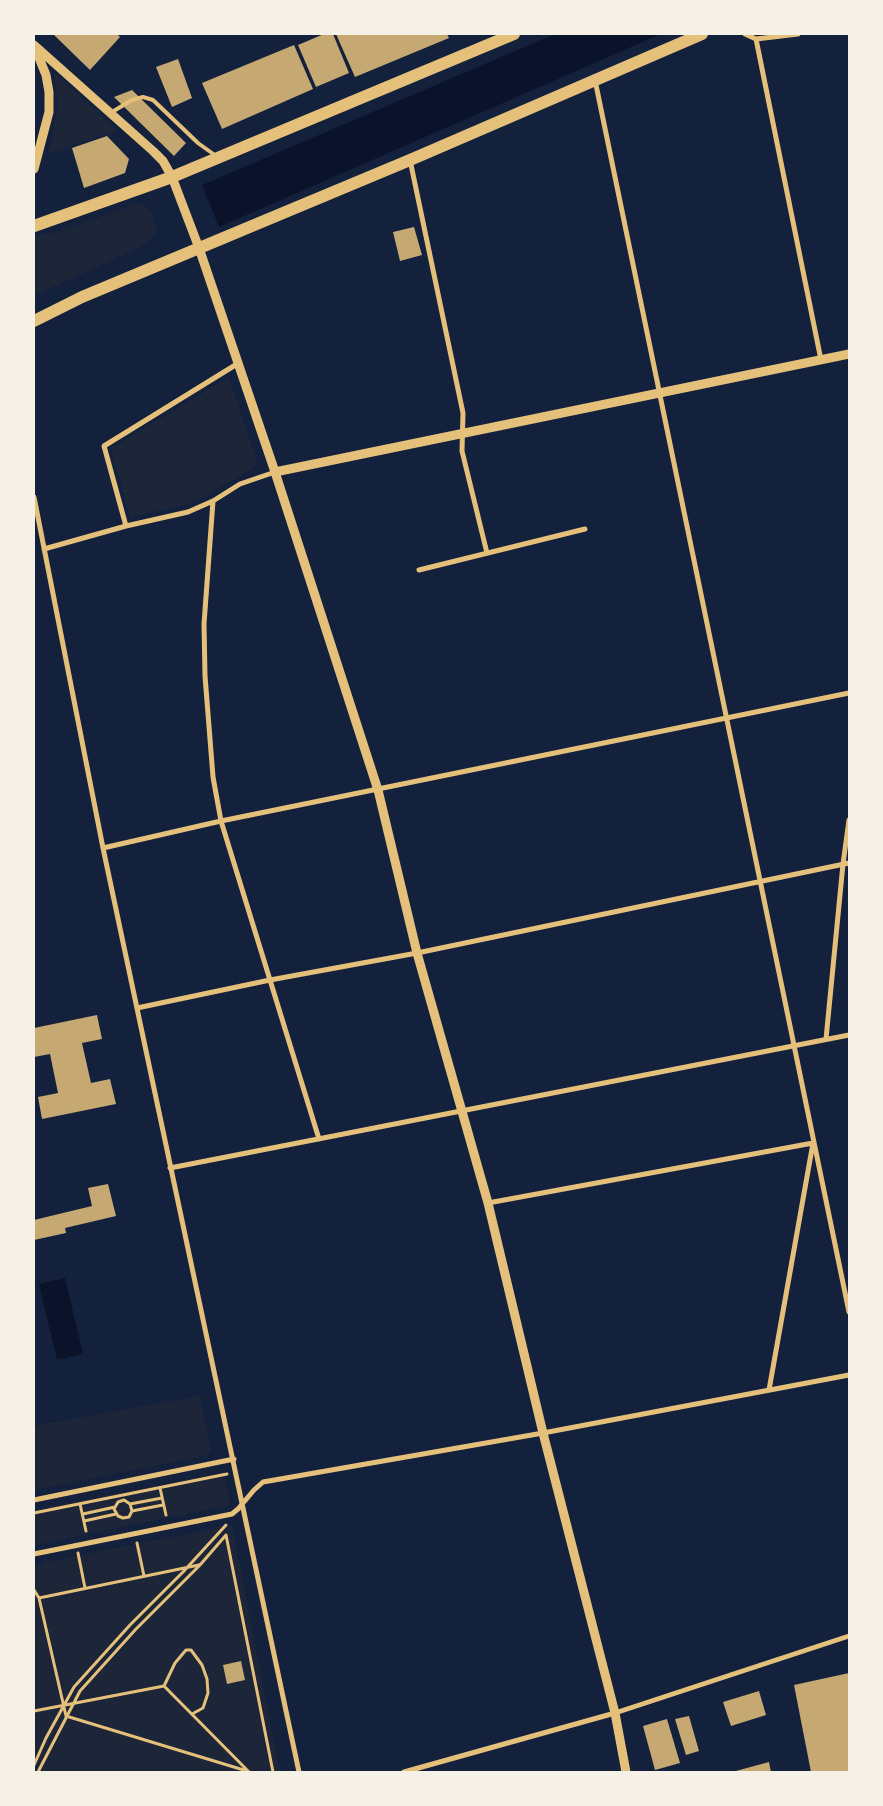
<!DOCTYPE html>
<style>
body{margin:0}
#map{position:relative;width:883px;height:1806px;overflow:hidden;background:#14213d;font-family:"Golos Text",sans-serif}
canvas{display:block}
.frame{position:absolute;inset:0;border:35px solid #f6f1e7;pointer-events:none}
</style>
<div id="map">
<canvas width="883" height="1806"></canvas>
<div class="frame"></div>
</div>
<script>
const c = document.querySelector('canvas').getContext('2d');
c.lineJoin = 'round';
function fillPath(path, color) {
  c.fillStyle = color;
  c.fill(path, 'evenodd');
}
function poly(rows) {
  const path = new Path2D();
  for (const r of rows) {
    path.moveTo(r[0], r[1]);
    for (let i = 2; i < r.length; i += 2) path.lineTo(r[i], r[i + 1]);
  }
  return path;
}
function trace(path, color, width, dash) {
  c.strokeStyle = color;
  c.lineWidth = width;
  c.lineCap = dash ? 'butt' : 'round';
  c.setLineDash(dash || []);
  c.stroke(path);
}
fillPath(poly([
 [54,72,118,130,49,153,58,104],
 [134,204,144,205,152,212,156,231,152,238,138,248,34,296,34,236,62,231],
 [229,377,258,465,206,496,185,505,130,517,111,448],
 [200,1396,211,1450,208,1455,34,1490,34,1426],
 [224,1472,230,1505,34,1545,34,1510],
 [232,1525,280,1772,34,1772,34,1568,45,1562]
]), '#1d2539');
fillPath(poly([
 [555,34,661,34,219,227,202,185],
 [65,1278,83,1354,57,1360,39,1284]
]), '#0b132b');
fillPath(poly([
 [53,34,117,34,120,37,90,70],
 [324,34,333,34,349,73,316,87,298,45],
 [336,34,447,34,449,38,355,77],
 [294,45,313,89,222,129,202,83],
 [178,59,192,98,172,107,156,67],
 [132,90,186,143,174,156,114,97],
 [107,136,129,159,125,173,84,188,72,148],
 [414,227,422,255,400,261,393,232],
 [97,1015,102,1039,82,1043,91,1083,110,1079,116,1104,42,1119,38,1097,58,1093,50,1054,34,1057,34,1028],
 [108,1184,116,1216,65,1228,66,1233,34,1240,34,1220,92,1206,88,1188],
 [241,1661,245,1680,227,1684,223,1665],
 [849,1673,849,1772,811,1772,794,1685],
 [759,1691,766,1715,731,1726,723,1702],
 [689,1716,699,1751,686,1755,675,1719],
 [667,1719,680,1763,655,1770,643,1726],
 [769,1762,771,1772,732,1772]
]), '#c6a872');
trace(poly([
 [160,1488,166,1515],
 [80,1504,86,1531],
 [130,1504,132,1511,129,1517,123,1518,118,1516,114,1509,118,1502,124,1500,130,1504,162,1498],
 [132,1511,163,1505],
 [34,1513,227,1474],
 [83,1514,115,1507],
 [84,1521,116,1514],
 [137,1543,144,1576],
 [78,1553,85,1588],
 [34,1590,39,1598,199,1565],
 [39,1598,66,1716,247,1771],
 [164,1686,175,1663,186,1650,191,1650,202,1665,207,1679,208,1693,203,1708,192,1714],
 [34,1711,164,1686,249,1772],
 [34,1765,46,1738,74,1687,130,1625,183,1572,226,1525],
 [38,1772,80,1691,136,1629,200,1565,226,1535,273,1772]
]), '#e5c07b', 3);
trace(poly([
 [112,112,132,100,143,97,153,100,198,143,216,156]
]), '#e5c07b', 4);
trace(poly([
 [745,34,756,39,798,34],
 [756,39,821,360],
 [595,80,849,1312],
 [410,160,463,413,462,451,487,553],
 [34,497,103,848,299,1772],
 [213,501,204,624,205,676,213,777,221,821,319,1139],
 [126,526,104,446,237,364],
 [44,549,126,526,188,512,213,501,240,484,275,472],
 [419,570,585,529],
 [103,848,221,821,849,693],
 [137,1008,270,980,417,953,849,863],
 [826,1039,843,864,849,820],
 [170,1168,849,1035],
 [488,1203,813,1143,769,1390],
 [34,1500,234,1459],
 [34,1554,232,1514,238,1509,254,1490,263,1482,543,1433,849,1375],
 [404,1772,615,1713,849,1636]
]), '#e5c07b', 5);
trace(poly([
 [34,45,153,151,163,161,172,177,199,248,275,472,378,790,417,953,488,1203,543,1433,615,1713,626,1772],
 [34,169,49,112,49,92,46,75,35,48],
 [275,472,849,354]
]), '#e5c07b', 9);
trace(poly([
 [34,226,172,177,514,34],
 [34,321,82,297,410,160,702,34]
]), '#e5c07b', 12);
</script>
